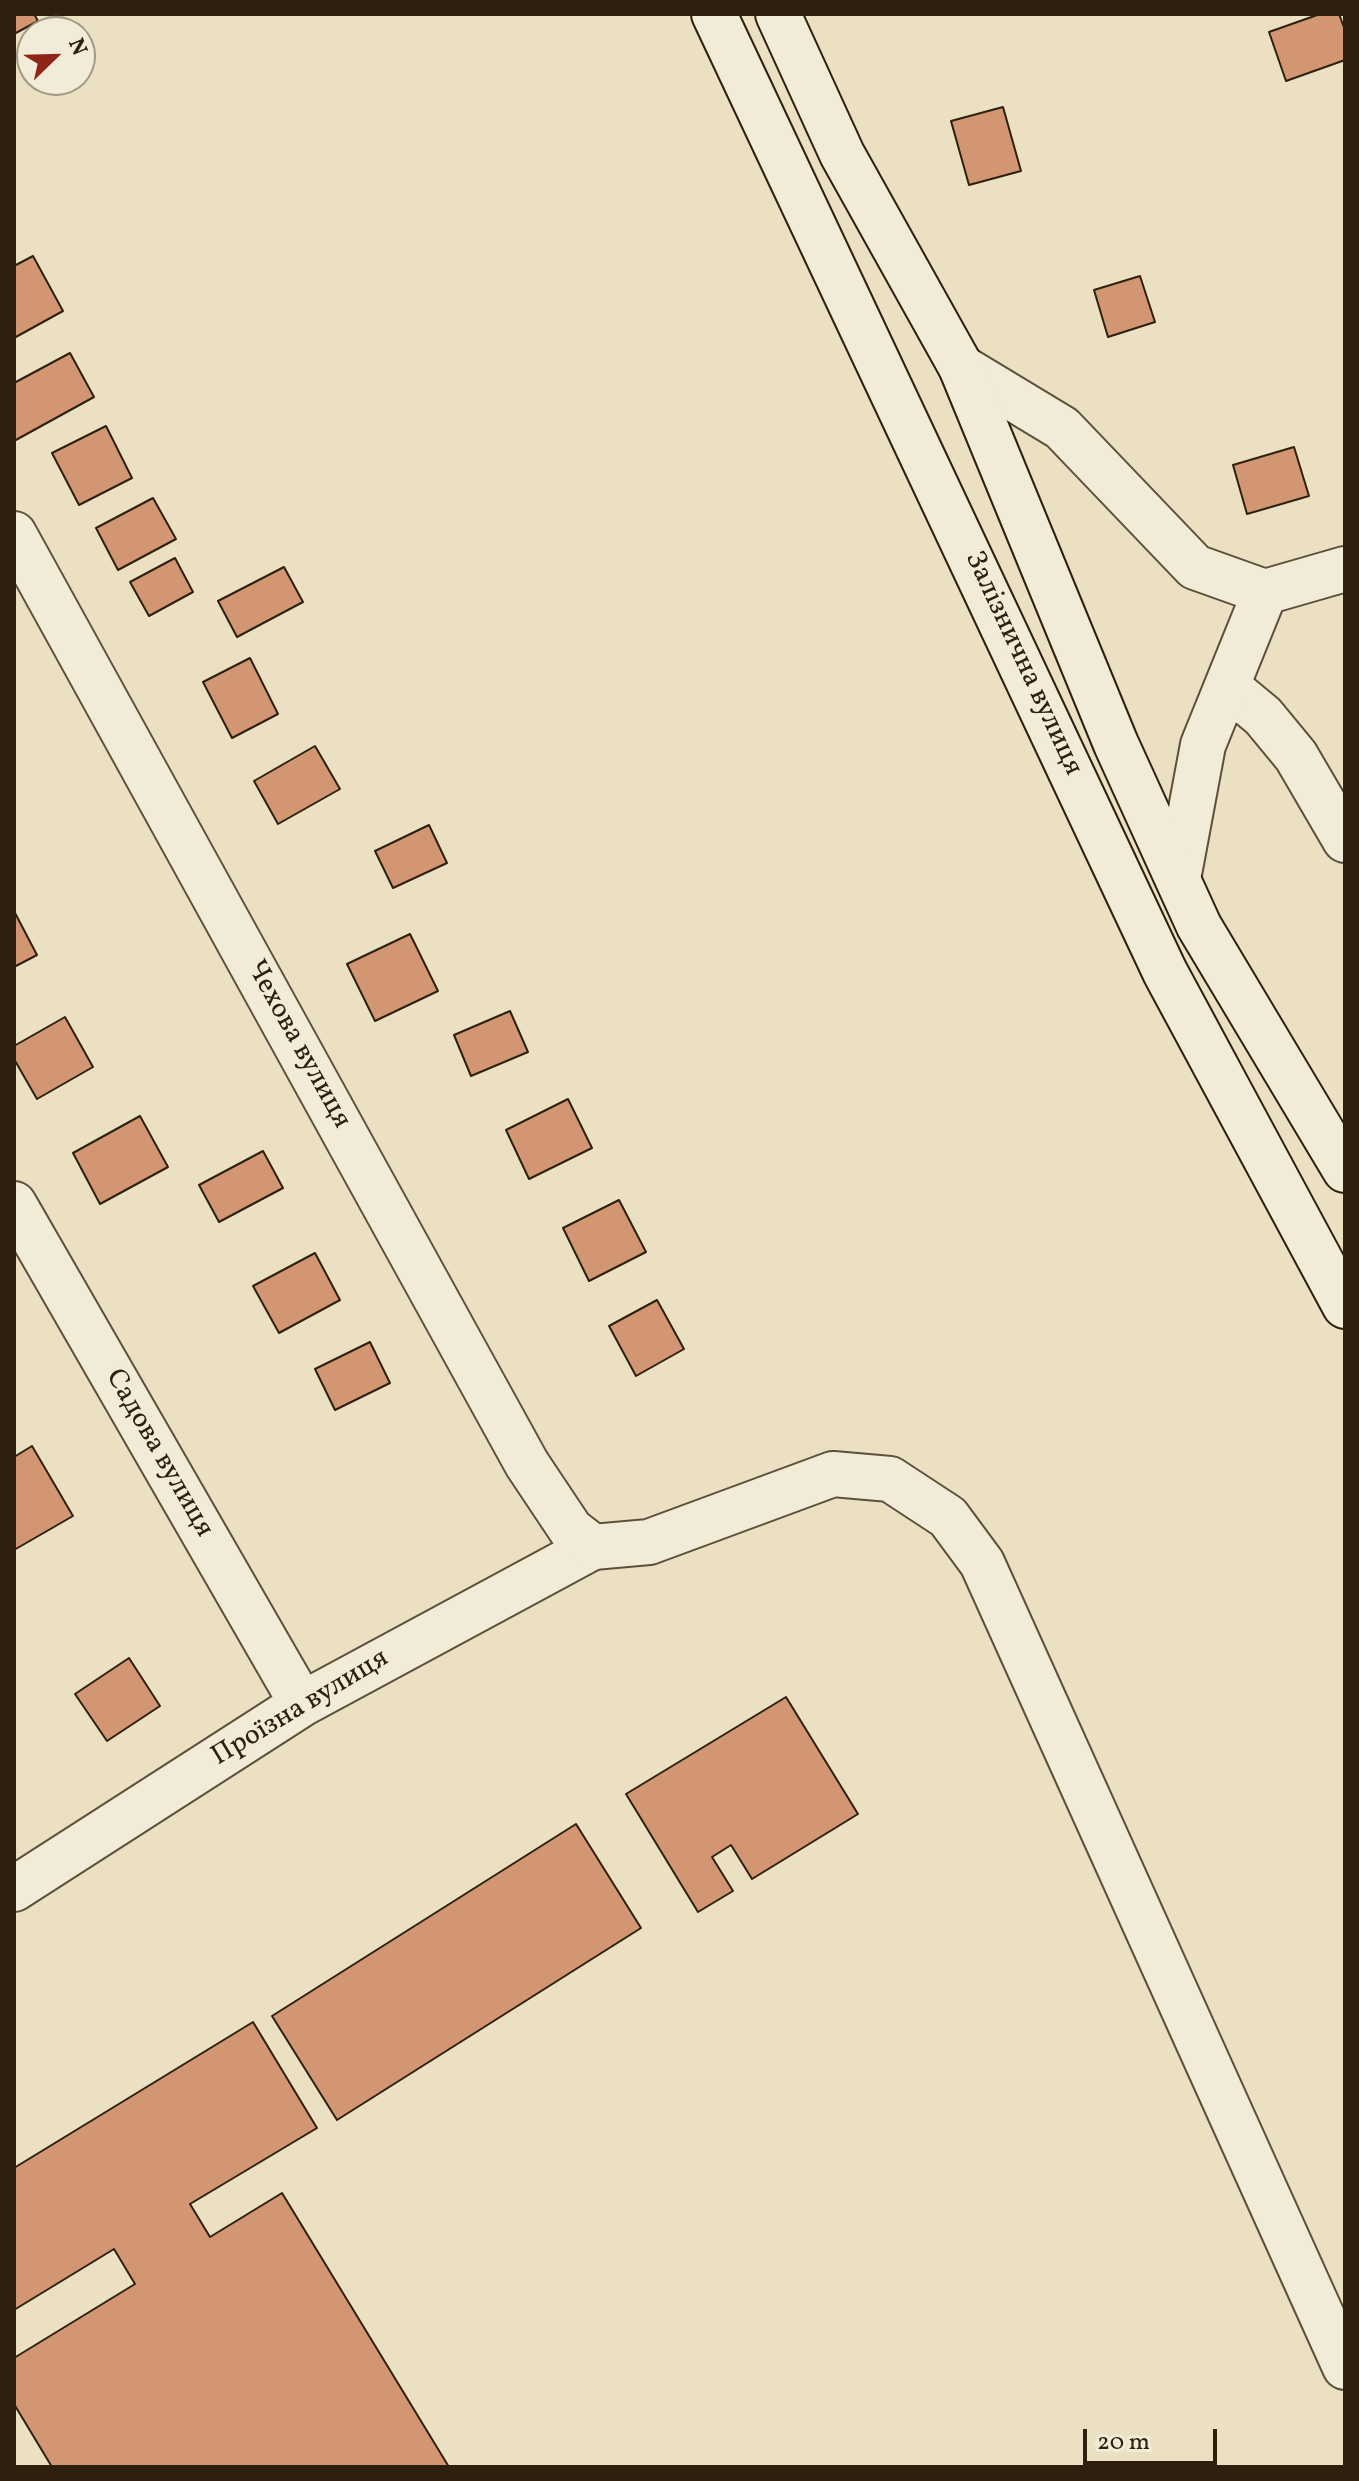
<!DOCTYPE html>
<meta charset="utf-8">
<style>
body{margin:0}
#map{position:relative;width:1359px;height:2481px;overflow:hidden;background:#ebe0c1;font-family:Vollkorn,serif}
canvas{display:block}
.frame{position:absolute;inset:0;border:16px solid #2d200e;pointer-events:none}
.north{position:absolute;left:16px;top:16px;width:80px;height:80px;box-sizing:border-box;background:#f2ebd7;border:2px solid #a39a87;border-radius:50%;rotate:67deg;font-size:22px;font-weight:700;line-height:32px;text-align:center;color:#2d200e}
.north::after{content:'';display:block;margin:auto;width:28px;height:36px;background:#8f2418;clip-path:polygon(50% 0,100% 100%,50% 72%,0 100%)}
.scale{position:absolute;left:1083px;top:2429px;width:134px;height:36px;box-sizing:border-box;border:4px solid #2d200e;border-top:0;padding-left:10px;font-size:24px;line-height:28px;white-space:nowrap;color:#2d200e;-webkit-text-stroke:6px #f2ebd7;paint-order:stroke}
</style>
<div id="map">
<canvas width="1359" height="2481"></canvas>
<div class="frame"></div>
<div class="north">N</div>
<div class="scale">20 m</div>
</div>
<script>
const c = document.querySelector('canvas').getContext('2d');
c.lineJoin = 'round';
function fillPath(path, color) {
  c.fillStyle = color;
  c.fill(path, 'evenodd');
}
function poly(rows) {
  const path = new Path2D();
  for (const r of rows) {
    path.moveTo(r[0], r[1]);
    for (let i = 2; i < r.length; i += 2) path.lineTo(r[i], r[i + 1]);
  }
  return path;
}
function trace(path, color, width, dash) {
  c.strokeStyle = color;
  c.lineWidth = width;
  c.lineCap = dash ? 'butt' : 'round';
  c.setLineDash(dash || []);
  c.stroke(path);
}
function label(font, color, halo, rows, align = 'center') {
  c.font = font + ' Vollkorn,serif';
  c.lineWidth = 7;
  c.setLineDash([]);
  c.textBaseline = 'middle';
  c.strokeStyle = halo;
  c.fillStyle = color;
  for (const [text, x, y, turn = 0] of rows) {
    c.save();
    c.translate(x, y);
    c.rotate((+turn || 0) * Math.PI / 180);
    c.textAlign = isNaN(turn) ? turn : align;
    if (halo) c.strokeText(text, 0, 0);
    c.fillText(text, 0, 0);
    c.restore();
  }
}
const building = poly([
 [14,14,34,14,38,21,14,34,14,14],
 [1320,14,1339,14,1345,30,1345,60,1286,81,1269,32,1320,14],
 [1003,107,1021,171,969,185,951,121,1003,107],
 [33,256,63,311,14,338,14,266,33,256],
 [1140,276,1155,322,1108,337,1094,290,1140,276],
 [70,353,94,397,14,441,14,383,70,353],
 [106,426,132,478,79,505,52,453,106,426],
 [1294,447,1309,496,1247,514,1233,465,1294,447],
 [153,498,176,539,118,570,96,528,153,498],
 [175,558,193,592,149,616,130,582,175,558],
 [284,567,303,602,237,637,218,601,284,567],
 [250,658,278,714,232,738,203,682,250,658],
 [315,746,340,789,278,824,254,781,315,746],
 [429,825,447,863,393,888,375,851,429,825],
 [14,911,37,955,14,967,14,911],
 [410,934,438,991,375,1021,347,964,410,934],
 [510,1011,528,1052,471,1076,454,1035,510,1011],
 [65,1017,93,1067,37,1099,14,1059,14,1046,65,1017],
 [568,1099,592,1148,529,1179,506,1130,568,1099],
 [140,1116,168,1167,100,1204,73,1153,140,1116],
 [263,1151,283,1188,219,1222,199,1185,263,1151],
 [619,1200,646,1252,589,1281,563,1228,619,1200],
 [315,1253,340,1300,279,1333,253,1286,315,1253],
 [657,1300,684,1349,636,1376,609,1326,657,1300],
 [370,1342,390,1383,335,1410,315,1369,370,1342],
 [32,1446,73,1516,14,1550,14,1457,32,1446],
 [129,1658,160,1706,107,1741,75,1694,129,1658],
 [786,1697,858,1814,752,1879,731,1845,712,1857,733,1891,698,1912,626,1794,786,1697],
 [576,1824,641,1928,337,2120,272,2016,576,1824],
 [253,2022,317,2128,190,2204,210,2237,282,2193,449,2467,52,2467,14,2404,14,2358,135,2284,114,2249,14,2310,14,2168,253,2022]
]);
fillPath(building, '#d39673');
trace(building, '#2d200e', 2);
const minor = poly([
 [1228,687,1263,716,1296,756,1345,840],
 [14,1204,302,1704],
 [14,1889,302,1704,593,1547]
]);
const tertiary = poly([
 [961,367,1062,428,1195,567,1265,592],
 [14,534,527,1464,571,1530,593,1547,649,1542,833,1474,890,1479,948,1517,982,1563,1345,2367],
 [1265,592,1345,569],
 [1178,879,1203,745,1265,592]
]);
const secondary = poly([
 [714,14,1165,972,1345,1306],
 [778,14,842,154,961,367,1116,744,1199,926,1345,1170]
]);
trace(minor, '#5c503b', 48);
trace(tertiary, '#5c503b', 48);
trace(secondary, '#2d200e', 48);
trace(minor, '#f2ebd7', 44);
trace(tertiary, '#f2ebd7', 44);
trace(secondary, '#f2ebd7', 44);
label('28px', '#2d200e', '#f2ebd7', [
 ["Залізнична вулиця",1022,664,65],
 ["Чехова вулиця",297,1045,61],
 ["Садова вулиця",158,1454,60],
 ["Проїзна вулиця",301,1709,-31]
]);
</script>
